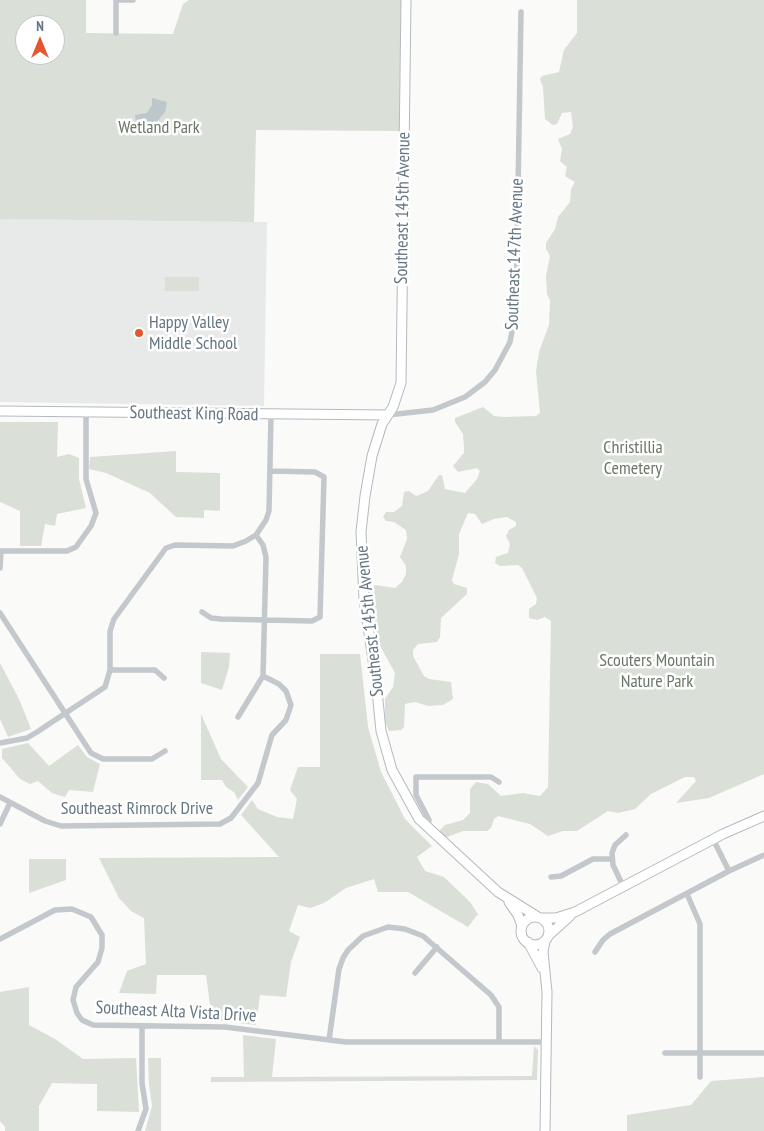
<!DOCTYPE html>
<style>
body{margin:0}
#map{position:relative;width:764px;height:1131px;overflow:hidden;background:#fafaf8;font-family:"PT Sans Narrow",sans-serif}
canvas{display:block}
.north{position:absolute;left:15px;top:15px;width:50px;height:50px;box-sizing:border-box;background:#fff;border:1px solid #c1c8cd;border-radius:50%;rotate:0deg;font-size:14px;font-weight:700;line-height:20px;text-align:center;color:#657683}
.north::after{content:'';display:block;margin:auto;width:18px;height:22px;background:#e4572e;clip-path:polygon(50% 0,100% 100%,50% 72%,0 100%)}
</style>
<div id="map">
<canvas width="764" height="1131"></canvas>
<div class="north">N</div>
</div>
<script>
const c = document.querySelector('canvas').getContext('2d');
c.lineJoin = 'round';
function fillPath(path, color) {
  c.fillStyle = color;
  c.fill(path, 'evenodd');
}
function poly(rows) {
  const path = new Path2D();
  for (const r of rows) {
    if (r.length === 3) {
      path.moveTo(r[0] + r[2], r[1]);
      path.arc(r[0], r[1], r[2], 0, 2 * Math.PI);
      continue;
    }
    path.moveTo(r[0], r[1]);
    for (let i = 2; i < r.length; i += 2) path.lineTo(r[i], r[i + 1]);
  }
  return path;
}
function trace(path, color, width, dash) {
  c.strokeStyle = color;
  c.lineWidth = width;
  c.lineCap = dash ? 'butt' : 'round';
  c.setLineDash(dash || []);
  c.stroke(path);
}
function label(font, color, halo, rows, align = 'center') {
  c.font = font + ' "PT Sans Narrow",sans-serif';
  c.lineWidth = 5;
  c.setLineDash([]);
  c.textBaseline = 'middle';
  c.strokeStyle = halo;
  c.fillStyle = color;
  for (const [text, x, y, turn = 0] of rows) {
    c.save();
    c.translate(x, y);
    c.rotate((+turn || 0) * Math.PI / 180);
    c.textAlign = isNaN(turn) ? turn : align;
    if (halo) c.strokeText(text, 0, 0);
    c.fillText(text, 0, 0);
    c.restore();
  }
}
fillPath(poly([
 [0,219,267,222,264,406,0,402]
]), '#e8e9e9');
fillPath(poly([
 [0,0,86,0,86,33,173,34,183,4,189,0,401,0,399,131,256,130,254,222,0,219],
 [25,25,55,25,55,55,25,55],
 [577,0,764,0,764,774,709,798,676,803,696,781,694,777,685,777,651,794,635,809,618,813,608,811,577,831,563,831,548,836,530,824,498,816,494,819,491,828,487,831,463,831,442,839,439,831,445,825,463,820,470,813,470,789,476,782,488,784,501,796,523,793,540,796,548,787,551,621,545,617,537,620,529,618,529,609,536,604,537,598,522,568,518,565,500,566,495,563,496,557,508,553,510,544,506,536,509,530,516,526,516,522,507,517,494,519,482,524,475,514,468,513,459,534,459,554,452,580,454,584,467,588,467,594,441,618,440,637,437,642,418,644,413,650,413,656,424,676,429,679,451,682,453,699,443,705,428,706,415,702,405,704,404,727,401,730,389,731,385,721,385,699,393,687,395,673,379,644,369,591,375,585,395,588,402,582,406,574,406,566,400,557,407,539,406,530,394,522,386,521,383,517,386,512,394,512,402,506,404,492,409,491,416,496,419,495,428,491,439,475,442,475,445,489,465,493,477,479,480,471,477,468,458,472,453,466,464,453,464,447,463,434,455,422,455,418,483,407,494,416,504,417,536,416,540,413,536,371,539,352,549,325,550,300,547,294,546,276,550,256,546,249,546,243,555,229,558,217,570,202,571,189,575,182,565,176,567,167,560,161,562,149,558,139,570,134,573,127,571,112,562,113,557,124,553,125,545,119,543,87,540,79,542,76,559,72,564,50,577,33],
 [165,277,199,277,199,291,165,291],
 [0,422,58,422,57,457,69,454,79,458,79,479,86,508,57,514,55,526,45,524,41,546,20,546,20,511,0,502],
 [176,451,176,472,220,473,220,511,204,510,204,518,176,517,150,493,106,473,89,469,90,457],
 [201,652,230,653,229,667,222,690,201,683],
 [320,654,360,654,368,727,381,772,405,819,432,846,417,857,425,871,444,877,470,902,478,914,468,927,408,892,378,892,374,879,346,888,324,903,310,908,298,905,289,931,300,937,291,962,286,997,260,995,256,1025,212,1020,206,975,157,975,156,994,119,993,127,971,146,964,144,918,131,911,119,898,99,858,279,857,241,815,252,800,258,809,277,817,293,819,297,799,290,790,298,767,320,767],
 [0,663,19,699,31,729,8,737,0,719],
 [201,714,221,759,248,787,238,800,234,792,226,787,222,780,201,780],
 [28,743,49,766,78,745,87,757,100,764,93,792,69,790,65,797,52,793,38,781,30,784,20,779,2,758,2,749],
 [29,859,66,859,66,880,29,893],
 [29,987,29,1025,55,1039,83,1059,136,1058,139,1112,97,1111,97,1084,52,1083,39,1106,39,1131,5,1131,5,1127,0,1121,0,992],
 [243,1035,276,1039,272,1077,532,1076,534,1046,538,1050,537,1080,211,1082,211,1077,244,1077],
 [148,1058,161,1058,161,1131,145,1131,152,1106,149,1085],
 [764,1077,764,1131,627,1131,627,1115,691,1105,711,1081]
]), '#dadfd7');
fillPath(poly([
 [152,98,167,102,165,112,155,124,136,123,135,115,147,113,152,105]
]), '#bbc7cb');
const secondary = poly([
 [406,0,401,383,393,407,382,424,372,456,365,496,361,532,364,600,376,680,381,731,392,770,419,819,498,892,538,917],
 [0,411,388,415],
 [509,902,518,915,522,926],
 [535,931,14],
 [541,918,556,918,575,912,723,834,764,816],
 [548,936,570,916],
 [528,942,542,968],
 [545,1131,547,992,543,952,545,941]
]);
trace(secondary, '#b3babf', 11);
trace(poly([
 [116,0,133,0],
 [116,33,116,0],
 [388,415,433,410,465,397,485,382,495,370,510,342,516,310,521,12],
 [0,568,1,551,67,551,76,547,91,526,96,513,86,479,86,412],
 [202,612,211,618,221,619,312,621,320,617,324,477,315,472,270,471],
 [0,613,91,753,103,759,152,759,165,751],
 [110,670,155,670,164,678],
 [238,717,263,676],
 [0,743,27,738,37,732,105,687,110,670,110,631,114,619,166,548,175,545,233,546,246,541,256,535,266,520,269,511,271,415],
 [0,797,45,821,61,826,220,824,231,818,258,783,272,735,286,720,291,705,286,691,279,684,263,676,266,557,263,545,256,535],
 [0,824,10,803],
 [428,828,429,820,416,795,416,777,491,777,499,782],
 [713,839,729,871],
 [551,877,561,876,593,859,612,859],
 [623,886,613,865,612,853,615,845,626,835],
 [687,894,700,924,700,1077],
 [0,939,55,910,72,909,91,917,102,935,102,948,98,962,76,987,73,1000,77,1013,82,1020,93,1025,225,1027,346,1042,546,1042],
 [595,952,603,940,610,934,729,871,764,855],
 [415,973,437,947],
 [329,1040,339,969,343,958,348,950,363,936,388,927,405,929,423,936,491,995,499,1007,499,1042],
 [665,1053,764,1053],
 [138,1131,146,1109,142,1083,142,1026]
]), '#c3c8cc', 5.5);
trace(secondary, '#fff', 9);
for (const [x, y, r, color] of [
 [139,333,5,"#e4572e"]
]) {
  const dot = new Path2D();
  dot.arc(x, y, r, 0, 2 * Math.PI);
  c.fillStyle = color;
  c.fill(dot);
  trace(dot, '#fff', 2);
}
label('18px', '#687a64', '#fff', [
 ["Wetland Park",159,128],
 ["Christillia",633,448],
 ["Cemetery",633,469],
 ["Scouters Mountain",657,661],
 ["Nature Park",657,682]
]);
label('18px', '#657683', '#fff', [
 ["Southeast 145th Avenue",403,208,-89],
 ["Southeast 147th Avenue",515,254,-88],
 ["Southeast King Road",194,414,1],
 ["Southeast 145th Avenue",370,621,-96],
 ["Southeast Rimrock Drive",137,809],
 ["Southeast Alta Vista Drive",176,1012,3]
]);
label('18px', '#657683', '#fff', [
 ["Happy Valley",149,323],
 ["Middle School",149,344]
], 'left');
</script>
